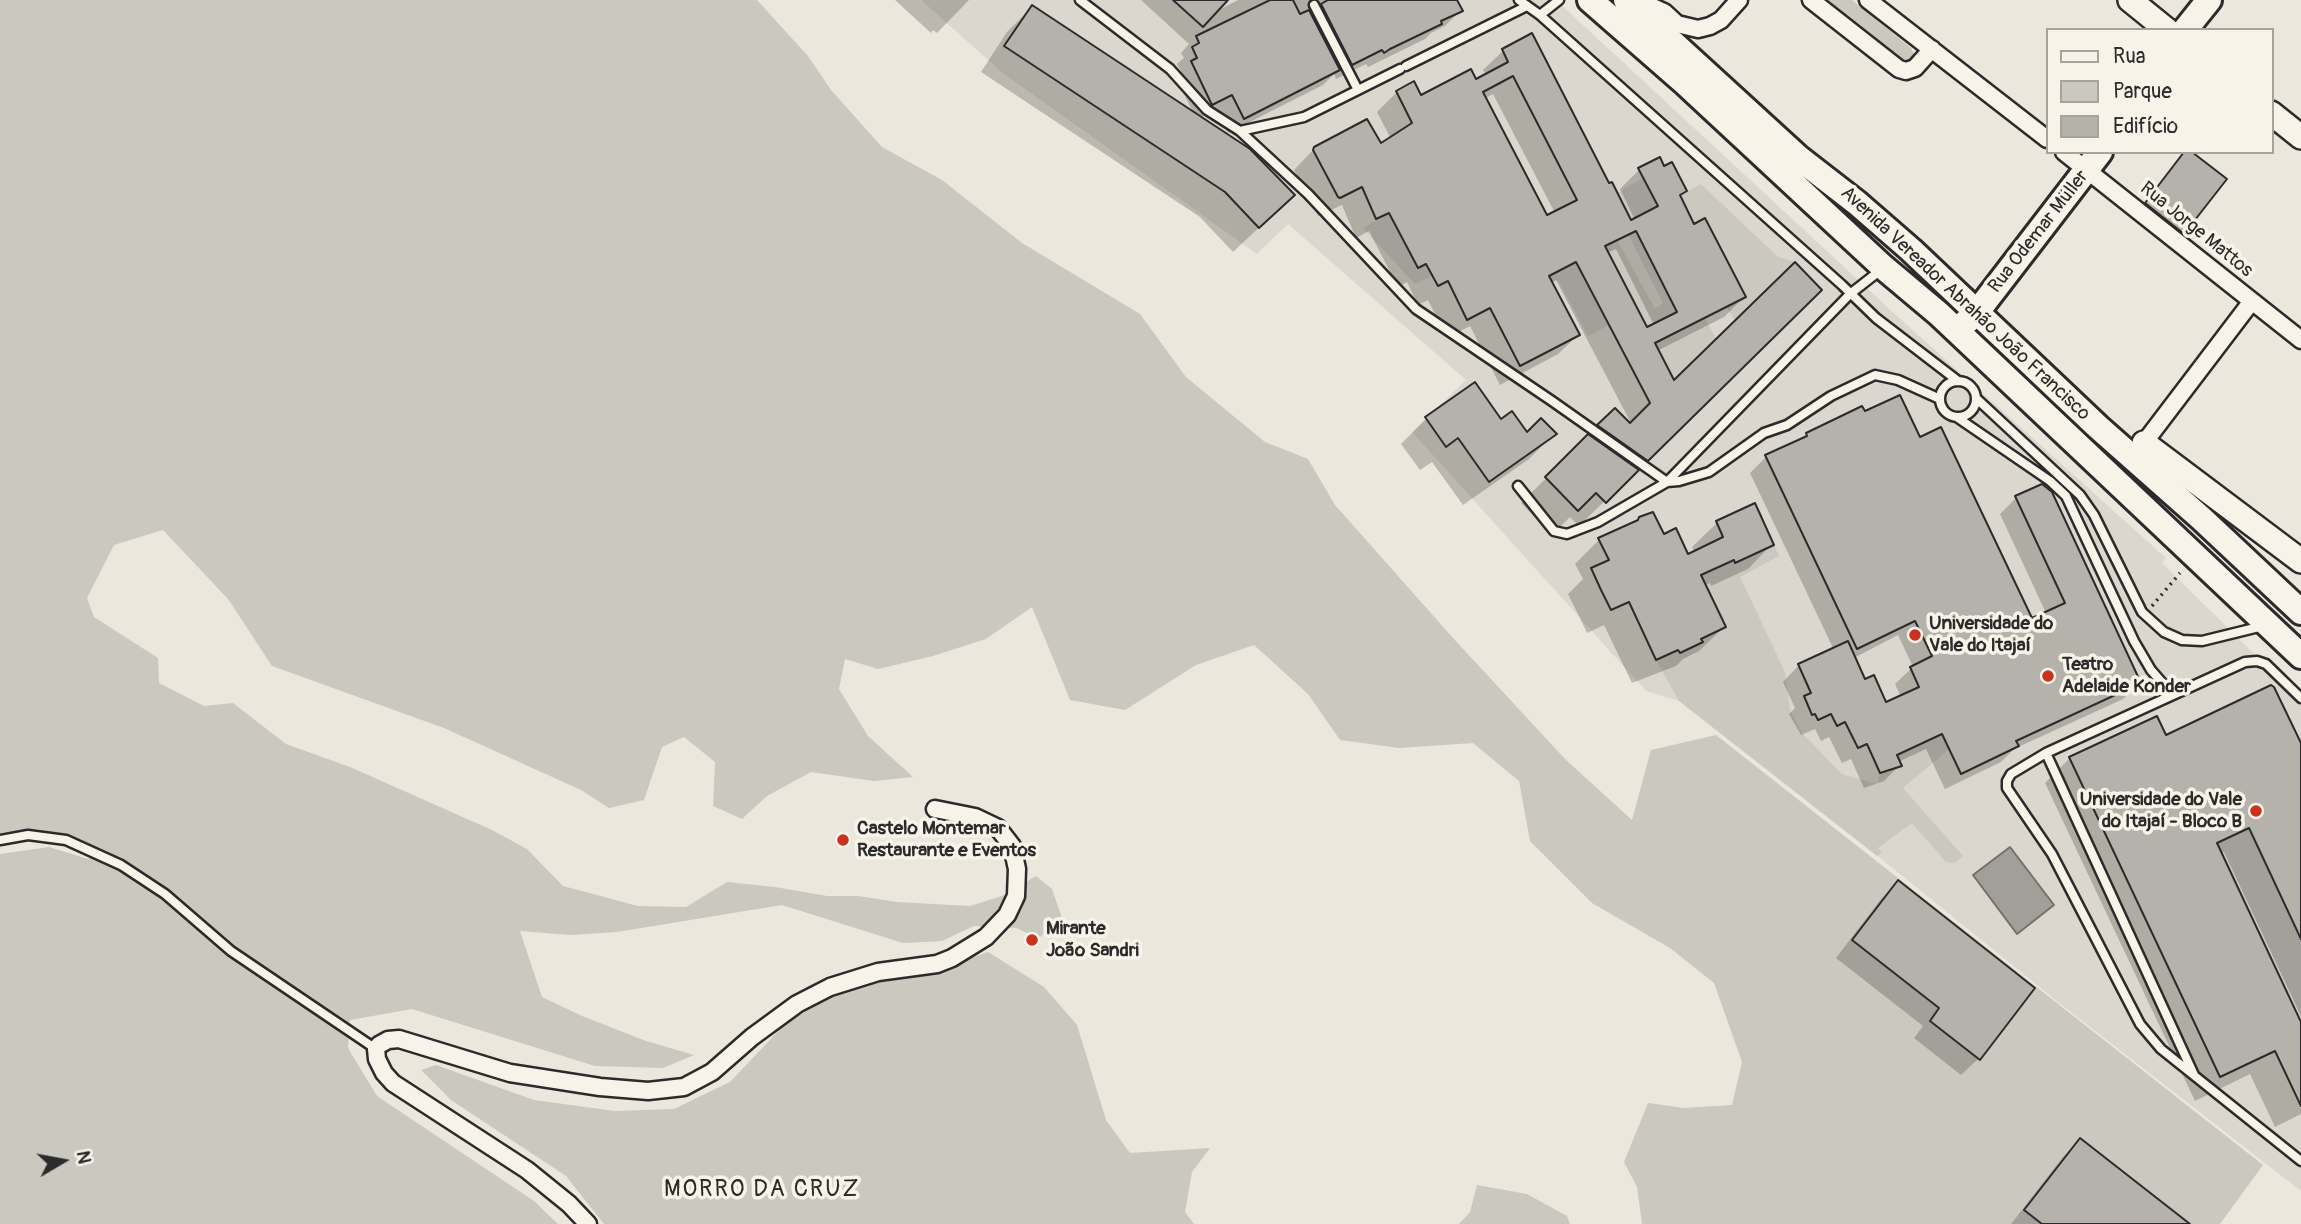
<!DOCTYPE html>
<meta charset="utf-8">
<style>
body{margin:0}
#map{position:relative;width:2301px;height:1224px;overflow:hidden;background:#ebe7dd;font-family:Pangolin,sans-serif}
canvas{display:block}
.legend{position:absolute;left:2046px;top:28px;width:228px;height:126px;box-sizing:border-box;background:#f7f3e8;border:2px solid #a5a39c;margin:0;padding:9px 12px;list-style:none;font-size:21px;color:#2b2b2b}
.legend li{display:flex;align-items:center;gap:14px;height:35px}
.legend b{width:35px;border:2px solid #a5a39c}
.north{position:absolute;left:28px;top:1126px;width:70px;height:70px;-webkit-text-stroke:5px #f7f3e8;paint-order:stroke;rotate:80deg;font-size:19px;font-weight:700;line-height:28px;text-align:center;color:#2b2b2b}
.north::after{content:'';display:block;margin:auto;width:24px;height:32px;background:#2b2b2b;clip-path:polygon(50% 0,100% 100%,50% 72%,0 100%)}
</style>
<div id="map">
<canvas width="2301" height="1224"></canvas>
<ul class="legend">
<li><b style="height:9px;background:#f7f3e8"></b>Rua</li>
<li><b style="height:19px;background:#cbc8bf"></b>Parque</li>
<li><b style="height:19px;background:#b5b2ab"></b>Edifício</li>
</ul>
<div class="north">N</div>
</div>
<script>
const c = document.querySelector('canvas').getContext('2d');
c.lineJoin = 'round';
function fillPath(path, color) {
  c.fillStyle = color;
  c.fill(path, 'evenodd');
}
function poly(rows) {
  const path = new Path2D();
  for (const r of rows) {
    if (r.length === 3) {
      path.moveTo(r[0] + r[2], r[1]);
      path.arc(r[0], r[1], r[2], 0, 2 * Math.PI);
      continue;
    }
    path.moveTo(r[0], r[1]);
    for (let i = 2; i < r.length; i += 2) path.lineTo(r[i], r[i + 1]);
  }
  return path;
}
function trace(path, color, width, dash) {
  c.strokeStyle = color;
  c.lineWidth = width;
  c.lineCap = dash ? 'butt' : 'round';
  c.setLineDash(dash || []);
  c.stroke(path);
}
function label(font, color, halo, rows, align = 'center') {
  c.font = font + ' Pangolin,sans-serif';
  c.lineWidth = 7;
  c.setLineDash([]);
  c.textBaseline = 'middle';
  c.strokeStyle = halo;
  c.fillStyle = color;
  for (const [text, x, y, turn = 0] of rows) {
    c.save();
    c.translate(x, y);
    c.rotate((+turn || 0) * Math.PI / 180);
    c.textAlign = isNaN(turn) ? turn : align;
    if (halo) c.strokeText(text, 0, 0);
    c.fillText(text, 0, 0);
    c.restore();
  }
}
fillPath(poly([
 [921,0,1556,0,1897,316,2166,558,2162,563,2301,700,2301,1191,2058,1002,1816,806,1679,701,1646,691,1412,432,1466,380,1288,224,1257,254,1004,74]
]), '#dbd7ce');
fillPath(poly([
 [0,0,757,0,808,56,831,90,882,147,942,180,1022,243,1140,314,1186,377,1265,442,1308,459,1335,505,1453,638,1565,759,1632,820,1651,750,1716,735,2263,1165,2220,1224,1642,1224,1637,1187,1624,1162,1648,1103,1684,1108,1732,1105,1742,1062,1714,983,1670,948,1592,903,1530,841,1519,781,1473,743,1399,748,1340,740,1308,694,1254,645,1196,665,1125,710,1070,700,1032,607,986,639,933,656,878,669,845,659,839,689,868,736,913,777,874,781,811,772,767,796,742,819,713,806,715,762,684,737,662,747,644,800,609,808,581,790,444,728,272,666,228,599,163,530,114,545,87,598,94,617,158,658,159,683,204,706,233,703,286,744,350,767,492,830,527,849,563,886,638,906,686,907,727,882,775,887,827,896,858,896,897,902,970,906,1002,896,1036,876,1052,889,1062,918,1038,939,1017,928,974,926,942,941,903,943,782,905,617,932,570,935,520,931,542,997,582,1016,646,1041,694,1055,663,1068,595,1066,412,1009,350,1020,348,1048,377,1096,534,1201,558,1224,0,1224,0,854,49,847,88,859,100,852,70,838,38,830,0,836],
 [1821,0,1852,0,1911,48,1914,54,1913,61,1903,66],
 [1643,178,1658,206,1631,220,1617,193],
 [1701,184,1778,257,1795,262,1735,320,1725,306,1745,296,1705,219,1684,229,1680,195],
 [1389,213,1418,268,1436,259,1442,271,1415,284,1363,228],
 [1656,220,1645,249,1677,312,1647,327,1605,246,1617,240,1655,309,1663,303,1628,234],
 [1579,260,1582,273,1609,325,1588,336,1558,280,1553,283,1549,276],
 [1705,318,1716,339,1670,383,1668,367,1650,333,1672,335],
 [1774,545,1779,556,1740,577,1785,672,1790,710,1802,733,1842,774,1877,784,1880,773,1902,766,1897,755,1926,741,1917,721,1920,687,1949,749,1903,788,1963,856,1955,863,1946,862,1912,823,1878,848,1882,853,1877,856,1679,701,1656,660,1702,641,1701,639,1726,627,1701,575,1734,560,1736,563],
 [2204,816,2241,832,2249,828,2301,939,2301,1022],
 [988,952,1044,987,1077,1025,1106,1120,1130,1153,1210,1148,1192,1172,1185,1212,1194,1224,604,1224,566,1176,451,1100,421,1070,436,1065,534,1100,615,1111,674,1109,730,1082,787,1022,848,988,929,973],
 [1477,1185,1527,1194,1567,1216,1570,1224,1459,1224,1470,1212]
]), '#cbc8bf');
const water = poly([
 [2010,847,2054,905,2017,934,1973,875,2010,847]
]);
fillPath(water, '#a29f98');
trace(water, '#72716c', 2);
fillPath(poly([
 [895,0,969,0,937,33,933,30,931,33],
 [1141,0,1225,0,1215,12,1238,0,1455,0,1460,11,1445,26,1431,33,1425,39,1368,67,1366,64,1336,79,1334,74,1323,85,1228,133,1217,109,1198,118,1267,220,1233,252,1200,217,981,72,1007,32,1032,7,1195,116,1176,78,1182,73,1177,64,1184,58,1181,53,1189,44],
 [1531,36,1609,186,1631,222,1635,220,1620,189,1639,170,1663,169,1685,191,1679,197,1694,226,1744,297,1724,317,1657,351,1674,382,1820,290,1579,526,1570,517,1552,535,1521,503,1615,410,1633,427,1556,280,1551,283,1578,335,1558,354,1500,385,1470,326,1447,338,1428,300,1418,305,1407,282,1398,287,1369,231,1356,238,1342,205,1318,216,1294,170,1315,148,1381,146,1391,139,1377,112,1397,92,1421,98,1475,81,1486,75,1483,70,1503,51],
 [1493,94,1555,213,1546,218,1484,99],
 [1616,249,1654,325,1646,329,1607,253],
 [2185,152,2183,233,2171,246,2134,216],
 [1474,384,1500,421,1527,434,1554,434,1529,459,1463,505,1432,462,1420,470,1401,444,1426,419],
 [1864,413,1919,440,2031,620,2046,613,2000,514,2016,498,2042,486,2139,683,2123,699,2014,749,2001,762,1945,789,1926,749,1898,762,1900,765,1884,781,1864,788,1851,759,1842,763,1829,737,1821,741,1815,729,1801,735,1789,714,1795,708,1783,682,1799,665,1834,650,1750,473,1766,457,1801,441,1807,435],
 [1898,635,1913,667,1895,684,1901,697,1885,705,1864,682,1854,658],
 [1754,505,1772,544,1748,569,1711,586,1710,583,1704,586,1724,627,1699,651,1683,659,1676,666,1632,683,1604,625,1587,633,1578,614,1568,594,1583,579,1575,564,1599,540,1663,536,1687,556,1695,553,1692,547,1717,523],
 [2165,738,2301,747,2301,1016,2224,852,2220,854,2301,1026,2301,1114,2275,1127,2250,1074,2195,1101,2045,783,2070,758],
 [1898,882,1978,1059,1961,1075,1914,1038,1923,1026,1836,958,1881,899],
 [2080,1140,2187,1224,2011,1224,2063,1157]
]), '#0003');
const building = poly([
 [1173,0,1228,0,1203,27,1173,0],
 [1270,0,1293,0,1300,14,1309,10,1340,70,1244,119,1232,95,1212,105,1191,61,1197,58,1192,47,1199,43,1196,36,1270,0],
 [1328,0,1457,0,1463,11,1441,21,1442,24,1390,49,1384,53,1382,50,1352,65,1321,4,1328,0],
 [1032,5,1250,149,1295,195,1259,228,1225,192,1004,46,1032,5],
 [1532,33,1609,183,1612,182,1631,220,1658,206,1638,168,1660,157,1664,166,1672,162,1687,191,1680,195,1694,224,1705,218,1746,297,1655,343,1674,380,1795,262,1822,290,1648,461,1597,425,1615,408,1630,423,1650,403,1576,262,1549,276,1580,335,1520,366,1490,308,1467,320,1448,281,1438,286,1426,264,1418,268,1389,213,1376,219,1362,187,1340,198,1338,197,1313,150,1314,147,1367,119,1381,143,1412,123,1396,91,1414,81,1421,95,1471,69,1476,79,1508,62,1502,49,1532,33],
 [1513,76,1577,200,1547,215,1483,92,1513,76],
 [1636,231,1677,312,1647,327,1605,246,1636,231],
 [2184,152,2192,152,2227,179,2184,234,2145,203,2184,152],
 [1475,382,1501,419,1512,411,1527,432,1541,418,1557,434,1489,482,1458,438,1446,447,1425,417,1475,382],
 [1900,395,1920,437,1941,427,2032,618,2065,603,2015,496,2042,484,2052,492,2141,683,2016,741,2019,746,1961,774,1942,734,1897,755,1902,766,1880,773,1867,744,1858,748,1845,722,1837,726,1831,714,1818,720,1815,714,1812,715,1804,696,1811,693,1798,664,1848,641,1865,679,1874,675,1886,702,1919,687,1910,667,1932,656,1915,621,1857,649,1765,455,1807,436,1806,433,1862,406,1865,411,1900,395],
 [1588,434,1639,470,1606,503,1596,493,1578,511,1545,477,1588,434],
 [1755,503,1774,545,1735,563,1734,560,1701,575,1726,627,1701,639,1703,642,1680,653,1678,650,1656,660,1629,602,1611,610,1601,590,1591,568,1609,560,1598,538,1638,520,1639,517,1653,512,1664,534,1676,528,1688,554,1723,537,1716,521,1755,503],
 [2271,685,2274,687,2301,743,2301,939,2249,828,2217,843,2301,1022,2301,1106,2275,1051,2220,1077,2069,757,2157,716,2166,735,2271,685],
 [1898,880,2035,988,1980,1060,1930,1021,1939,1008,1852,940,1898,880],
 [2080,1138,2190,1224,2042,1224,2024,1210,2080,1138]
]);
fillPath(building, '#b5b2ab');
trace(building, '#2b2b2b', 2);
const lane = poly([
 [1080,0,1170,69,1207,110,1240,131,1308,194,1416,309,1552,401,1667,482,1679,481,1709,472,1764,433,1787,425,1831,396,1875,375,1898,380,1940,399],
 [1519,0,1540,15,1842,285,1876,318,1958,381],
 [1314,5,1358,90],
 [1540,15,1559,0],
 [1406,66,1527,6],
 [1240,131,1304,117,1400,69],
 [1958,399,18],
 [1977,399,2080,495,2094,515,2142,612,2164,632,2182,640,2202,641,2263,626],
 [1958,418,2050,481,2066,496,2134,641,2151,670,2172,694],
 [1518,486,1554,531,1567,534,1598,522,1667,482,1850,294,1882,269],
 [2301,698,2266,664,2257,661,2245,662,2046,753,2011,774,2007,781,2007,788,2052,854,2140,1024,2161,1049,2301,1161],
 [2046,753,2194,1075],
 [0,840,28,835,66,840,121,865,165,894,231,951,376,1049]
]);
const street = poly([
 [1811,0,1899,69,1906,71,1915,68,1932,49],
 [1868,0,2047,139],
 [1631,4,1655,8,1664,12,1677,24,1698,29,1710,26,1721,20,1739,0],
 [2064,152,2301,340],
 [2144,443,2252,301],
 [588,1224,569,1204,527,1170,393,1083,384,1073,377,1059,376,1049,379,1045,388,1040,399,1039,510,1073,600,1087,648,1091,684,1087,712,1072,752,1037,797,1004,830,987,878,972,937,964,952,958,986,937,1007,915,1016,896,1017,869,1012,846,998,828,975,817,935,809]
]);
const secondary = poly([
 [2130,0,2167,30],
 [2271,113,2301,137],
 [2144,443,2301,561]
]);
const primary = poly([
 [1590,0,1685,83,1883,267,1939,314,2301,656],
 [1626,0,1799,158,1857,203,1911,250,2098,427,2202,519,2301,612],
 [2185,30,2209,0],
 [1966,322,1977,312,2100,152]
]);
trace(lane, '#2b2b2b', 13);
trace(street, '#2b2b2b', 21);
trace(secondary, '#2b2b2b', 28);
trace(primary, '#2b2b2b', 30);
trace(poly([
 [2152,606,2180,573]
]), '#2b2b2b', 3.5, [2, 5]);
trace(lane, '#f7f3e8', 8);
trace(street, '#f7f3e8', 16);
trace(secondary, '#f7f3e8', 23);
trace(primary, '#f7f3e8', 24);
for (const [x, y, r, color] of [
 [1915,635,7,"#c8321e"],
 [2048,676,7,"#c8321e"],
 [2256,811,7,"#c8321e"],
 [843,840,7,"#c8321e"],
 [1032,940,7,"#c8321e"]
]) {
  const dot = new Path2D();
  dot.arc(x, y, r, 0, 2 * Math.PI);
  c.fillStyle = color;
  c.fill(dot);
  trace(dot, '#f7f3e8', 2.5);
}
label('19px', '#2b2b2b', '#f7f3e8', [
 ["Rua Jorge Mattos",2196,230,39],
 ["Rua Odemar Müller",2039,232,-52],
 ["Avenida Vereador Abrahão João Francisco",1965,304,43]
]);
label('bold 19px', '#2b2b2b', '#f7f3e8', [
 ["Universidade do",1929,624],
 ["Vale do Itajaí",1929,646],
 ["Teatro",2062,665],
 ["Adelaide Konder",2062,687],
 ["Universidade do Vale",2242,800,"right"],
 ["do Itajaí - Bloco B",2242,822,"right"],
 ["Castelo Montemar",857,829],
 ["Restaurante e Eventos",857,851],
 ["Mirante",1046,929],
 ["João Sandri",1046,951]
], 'left');
c.letterSpacing = '2px';
label('23px', '#2b2b2b', '#f7f3e8', [
 ["MORRO DA CRUZ",762,1190]
]);
c.letterSpacing = '0px';
</script>
